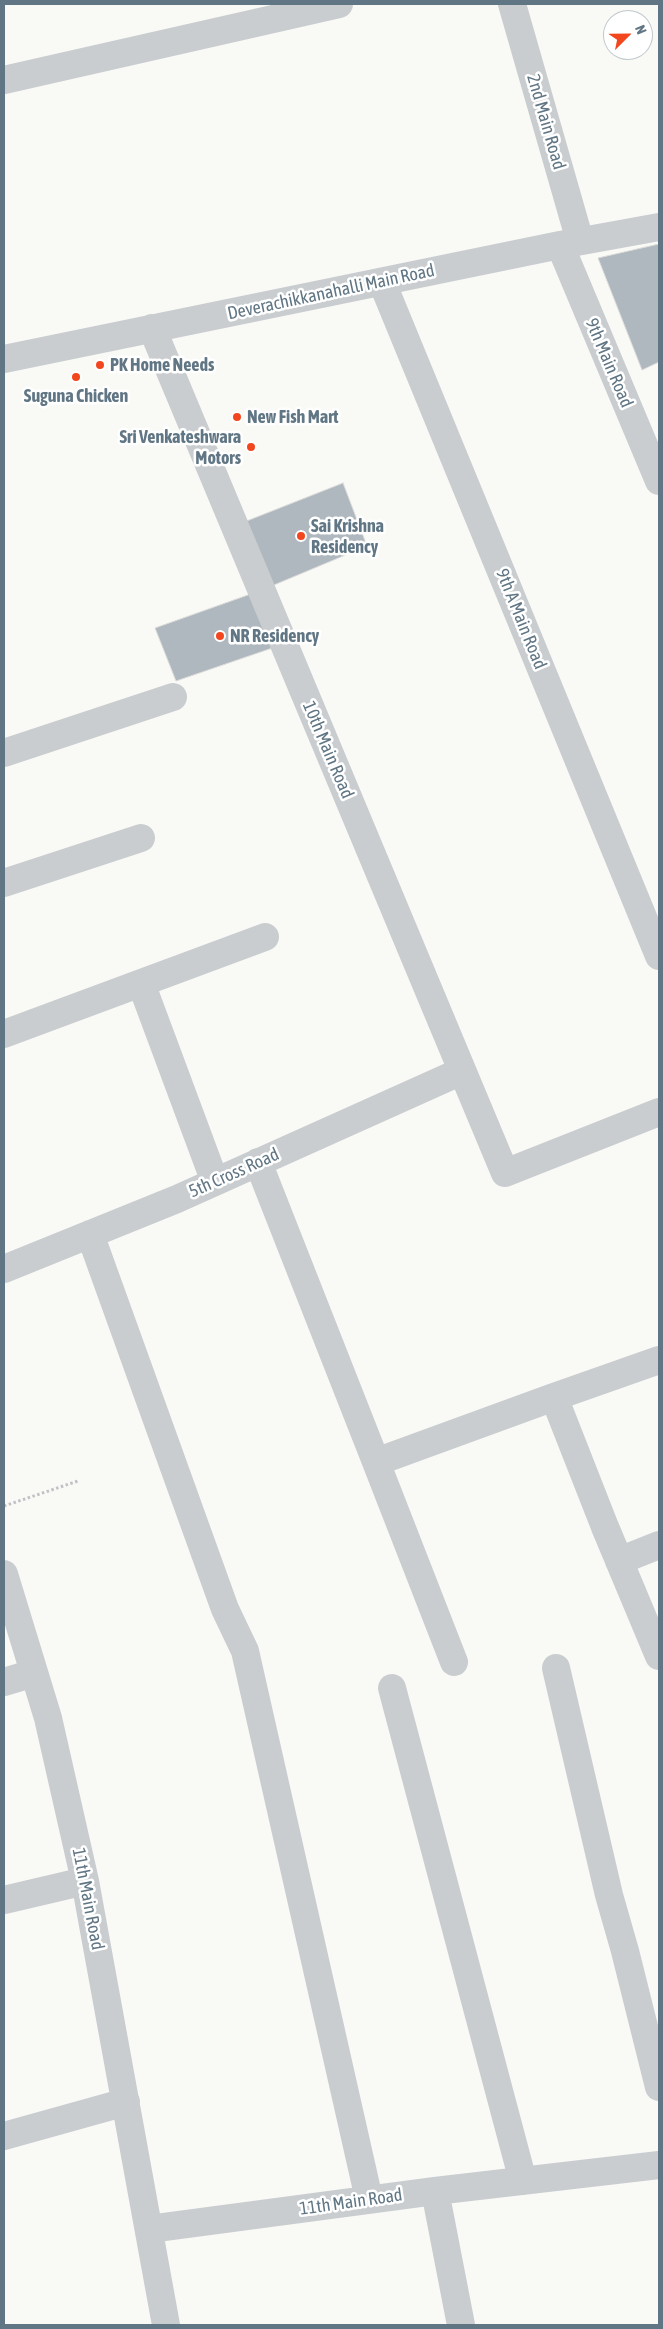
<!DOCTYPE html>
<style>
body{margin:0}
#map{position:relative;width:663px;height:2329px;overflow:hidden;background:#f9f9f6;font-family:"Asap Condensed",sans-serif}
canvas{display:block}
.frame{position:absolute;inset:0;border:5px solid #617684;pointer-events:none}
.north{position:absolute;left:603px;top:10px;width:50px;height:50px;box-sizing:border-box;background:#fff;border:1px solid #c0c8ce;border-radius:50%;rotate:67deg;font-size:14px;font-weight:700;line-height:20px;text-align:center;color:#617684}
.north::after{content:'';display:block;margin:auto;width:18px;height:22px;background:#f2461e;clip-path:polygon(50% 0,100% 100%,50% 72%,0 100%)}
</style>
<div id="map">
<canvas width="663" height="2329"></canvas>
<div class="frame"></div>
<div class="north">N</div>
</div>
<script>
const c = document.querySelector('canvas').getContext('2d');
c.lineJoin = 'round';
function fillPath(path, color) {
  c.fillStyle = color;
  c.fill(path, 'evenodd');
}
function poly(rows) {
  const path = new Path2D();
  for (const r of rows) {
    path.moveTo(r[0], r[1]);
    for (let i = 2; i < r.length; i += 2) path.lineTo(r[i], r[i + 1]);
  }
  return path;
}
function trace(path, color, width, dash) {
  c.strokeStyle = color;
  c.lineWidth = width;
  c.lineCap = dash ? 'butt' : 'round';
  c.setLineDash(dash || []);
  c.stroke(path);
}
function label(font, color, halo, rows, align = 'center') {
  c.font = font + ' "Asap Condensed",sans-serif';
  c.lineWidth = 5;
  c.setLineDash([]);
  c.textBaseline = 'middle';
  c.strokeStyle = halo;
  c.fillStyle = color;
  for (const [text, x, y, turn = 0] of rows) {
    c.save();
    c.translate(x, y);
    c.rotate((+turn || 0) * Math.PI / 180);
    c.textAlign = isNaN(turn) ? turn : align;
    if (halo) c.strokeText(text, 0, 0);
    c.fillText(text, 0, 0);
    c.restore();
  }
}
const building = poly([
 [659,244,659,362,642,370,598,258,659,244],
 [343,483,367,546,262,590,234,526,343,483],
 [262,590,284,644,176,681,155,628,262,590]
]);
fillPath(building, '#afb8be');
trace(building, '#dbdbd9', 1);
trace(poly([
 [4,1506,78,1481]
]), '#c0c3c5', 3, [2.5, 2.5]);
trace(poly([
 [512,4,580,241],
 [4,80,339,4],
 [560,245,659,481],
 [382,282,659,956],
 [152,328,505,1173,659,1112],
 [4,359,560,245,659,227],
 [4,753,173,697],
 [4,883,141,838],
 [141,983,215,1182],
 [4,1034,265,937],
 [258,1162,376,1462,554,1397,605,1527,659,1656],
 [90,1234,225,1609,245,1651,369,2199],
 [4,1269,177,1199,462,1071],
 [554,1397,659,1360],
 [376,1462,454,1662],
 [619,1561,659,1545],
 [4,1574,48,1718,85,1881,166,2325],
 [556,1668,609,1895,625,1951,659,2087],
 [4,1682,34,1673],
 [392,1688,523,2181],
 [4,1900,85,1881],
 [4,2136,126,2102],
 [435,2191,461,2325],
 [149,2229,435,2191,659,2165]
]), '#c9cdd0', 28);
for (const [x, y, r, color] of [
 [100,365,5,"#f2461e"],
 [76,377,5,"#f2461e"],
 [237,417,5,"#f2461e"],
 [251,447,5,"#f2461e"],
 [301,536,5,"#f2461e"],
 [220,636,5,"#f2461e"]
]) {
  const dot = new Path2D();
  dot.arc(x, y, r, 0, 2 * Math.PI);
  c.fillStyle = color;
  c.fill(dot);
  trace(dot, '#fff', 2);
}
label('18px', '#617684', '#fff', [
 ["2nd Main Road",546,122,74],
 ["Deverachikkanahalli Main Road",331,292,-12],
 ["9th Main Road",609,363,67],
 ["9th A Main Road",521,619,68],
 ["10th Main Road",328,750,67],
 ["5th Cross Road",234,1173,-24],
 ["11th Main Road",88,1899,79],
 ["11th Main Road",351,2202,-8]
]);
label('bold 18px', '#617684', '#fff', [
 ["PK Home Needs",110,365],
 ["Suguna Chicken",76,396,"center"],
 ["New Fish Mart",247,417],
 ["Sri Venkateshwara",241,437,"right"],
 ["Motors",241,458,"right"],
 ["Sai Krishna",311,526],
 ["Residency",311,547],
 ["NR Residency",230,636]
], 'left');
</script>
